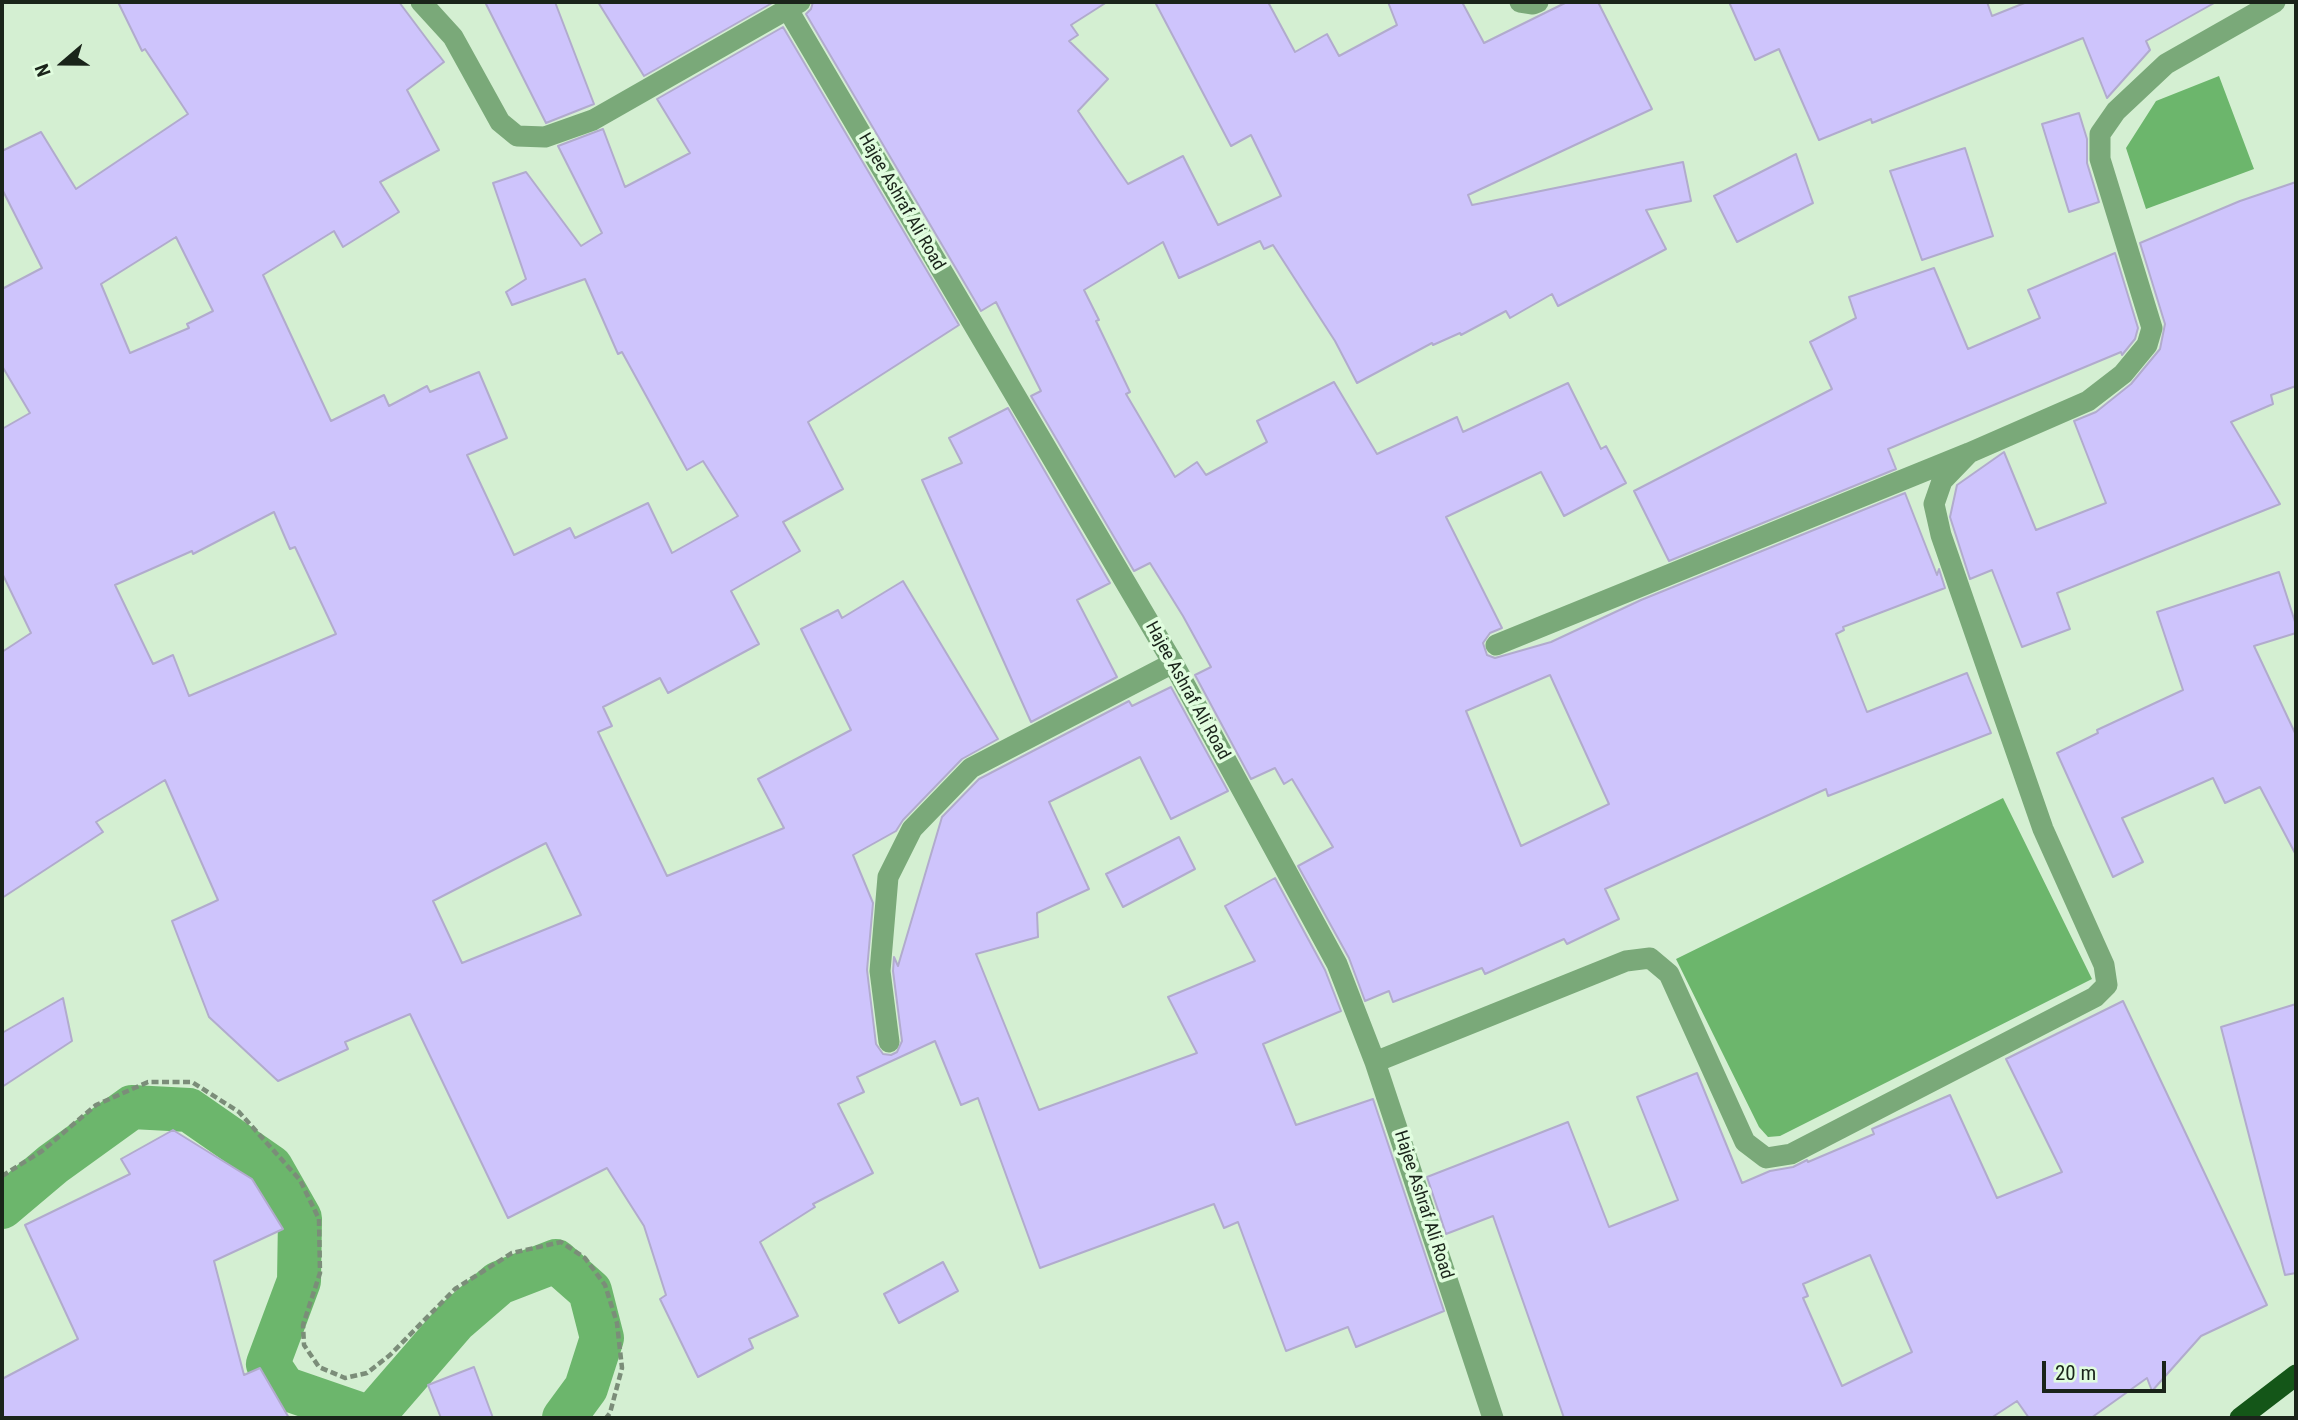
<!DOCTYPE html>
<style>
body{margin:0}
#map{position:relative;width:2298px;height:1420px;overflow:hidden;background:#d4efd2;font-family:"Roboto Condensed",sans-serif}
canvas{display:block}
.frame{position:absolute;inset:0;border:4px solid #1a241a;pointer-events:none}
.north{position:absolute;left:28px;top:28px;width:70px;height:70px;-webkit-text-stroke:5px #e1fddf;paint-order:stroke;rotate:250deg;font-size:19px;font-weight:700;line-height:28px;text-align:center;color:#1a241a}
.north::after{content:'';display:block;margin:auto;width:24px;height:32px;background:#1a241a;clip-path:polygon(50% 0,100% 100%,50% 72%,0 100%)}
.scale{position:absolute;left:2042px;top:1361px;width:124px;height:32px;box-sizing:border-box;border:4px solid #1a241a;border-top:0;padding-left:9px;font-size:21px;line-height:24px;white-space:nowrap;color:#1a241a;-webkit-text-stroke:5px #e1fddf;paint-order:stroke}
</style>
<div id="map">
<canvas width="2298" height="1420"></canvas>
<div class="frame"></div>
<div class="north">N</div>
<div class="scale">20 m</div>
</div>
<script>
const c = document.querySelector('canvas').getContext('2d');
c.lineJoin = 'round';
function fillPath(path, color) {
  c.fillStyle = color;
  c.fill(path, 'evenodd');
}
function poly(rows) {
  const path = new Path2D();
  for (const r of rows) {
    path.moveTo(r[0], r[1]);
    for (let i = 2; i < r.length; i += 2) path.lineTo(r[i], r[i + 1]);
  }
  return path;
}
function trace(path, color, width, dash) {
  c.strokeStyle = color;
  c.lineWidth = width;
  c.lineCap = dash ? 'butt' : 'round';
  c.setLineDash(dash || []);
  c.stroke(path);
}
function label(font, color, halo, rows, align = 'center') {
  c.font = font + ' "Roboto Condensed",sans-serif';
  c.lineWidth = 7;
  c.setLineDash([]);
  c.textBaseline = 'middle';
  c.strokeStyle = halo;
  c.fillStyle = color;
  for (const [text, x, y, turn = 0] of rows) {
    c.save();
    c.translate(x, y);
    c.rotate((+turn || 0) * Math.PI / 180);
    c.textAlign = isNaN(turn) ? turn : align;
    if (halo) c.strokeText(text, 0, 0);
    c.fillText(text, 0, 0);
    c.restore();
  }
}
fillPath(poly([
 [2219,76,2254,169,2146,209,2126,148,2156,101],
 [2003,798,2092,979,1780,1136,1768,1137,1759,1127,1676,959]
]), '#6cb66c');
trace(poly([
 [2,1207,53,1164,132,1107,189,1110,271,1167,300,1218,299,1281,268,1364,284,1388,371,1418,455,1321,499,1283,556,1261,590,1291,602,1338,586,1388,564,1418]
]), '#6cb66c', 44);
const building = poly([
 [118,2,399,2,444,62,407,90,439,150,380,182,399,212,343,247,334,231,263,275,331,421,384,395,389,406,427,386,430,392,479,372,507,438,467,455,514,555,570,528,575,538,648,503,672,553,738,516,703,461,687,470,622,352,618,354,585,279,512,305,506,292,526,279,493,183,526,172,581,246,602,233,558,146,603,129,625,187,690,153,657,99,783,27,959,325,808,422,843,489,783,522,800,551,731,591,759,644,668,693,660,678,603,707,612,726,598,732,667,876,784,828,758,779,851,730,801,629,838,610,842,618,903,581,998,739,962,759,903,820,896,831,853,855,873,903,867,970,876,1044,883,1054,891,1055,897,1052,902,1041,893,971,894,957,898,966,942,817,979,779,1129,701,1132,706,1171,687,1228,791,1171,819,1140,757,1049,802,1089,889,1037,913,1038,937,976,954,1039,1110,1197,1053,1168,997,1255,961,1225,906,1275,878,1325,970,1341,1011,1263,1044,1296,1125,1373,1099,1444,1311,1356,1347,1348,1327,1286,1351,1238,1222,1224,1228,1214,1204,1040,1268,978,1098,961,1105,935,1041,857,1077,864,1092,838,1104,873,1173,813,1204,815,1207,760,1242,798,1316,749,1339,753,1348,698,1377,660,1299,666,1295,644,1226,607,1168,508,1218,410,1014,345,1042,348,1049,278,1081,209,1017,172,921,218,900,165,780,96,822,103,832,2,898,2,652,31,633,2,573,2,429,30,413,2,366,2,289,42,268,2,189,2,151,41,132,76,189,188,114,145,49,142,51,118,2],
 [176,237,213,311,187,324,189,328,130,353,101,284,176,237],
 [274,512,290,549,295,547,336,634,189,696,173,655,153,664,115,585,192,551,193,554,274,512],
 [546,843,581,915,462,963,433,901,546,843],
 [485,2,555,2,594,104,546,123,485,2],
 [598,2,774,2,644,76,598,2],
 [813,2,1107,2,1071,25,1078,35,1069,41,1108,79,1078,111,1128,184,1183,156,1218,225,1281,196,1251,135,1231,146,1155,2,1268,2,1295,52,1327,34,1339,56,1397,25,1388,2,1462,2,1484,43,1567,2,1598,2,1652,109,1468,195,1472,205,1683,162,1691,201,1646,210,1666,249,1558,306,1552,294,1510,318,1506,311,1461,335,1460,333,1433,345,1432,343,1357,383,1335,341,1273,245,1264,249,1260,241,1179,278,1163,242,1084,290,1099,320,1096,321,1130,392,1126,394,1175,477,1197,462,1206,475,1267,442,1257,421,1334,382,1377,454,1457,417,1463,432,1568,383,1601,449,1606,446,1626,483,1564,516,1541,472,1446,517,1502,628,1490,633,1483,643,1487,655,1495,658,1551,642,1641,600,1905,493,1937,575,1939,569,1945,588,1843,627,1844,630,1836,634,1867,712,1967,673,1991,733,1828,796,1826,789,1605,889,1619,919,1567,944,1564,939,1485,974,1482,968,1393,1002,1389,991,1365,1001,1349,958,1298,866,1333,847,1292,779,1284,784,1275,768,1251,779,1195,675,1211,667,1183,616,1150,563,1134,571,1031,396,1041,391,996,302,981,311,806,14,811,9,813,2],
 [1550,675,1609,804,1521,846,1466,711,1550,675],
 [1729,2,1987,2,1992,16,2027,2,2216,2,2146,41,2150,50,2107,98,2083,38,1872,123,1871,119,1819,140,1779,49,1755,60,1729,2],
 [2079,113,2087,139,2087,163,2099,202,2069,212,2042,124,2079,113],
 [1965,148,1993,236,1922,260,1890,171,1965,148],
 [1796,154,1813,203,1737,242,1714,196,1796,154],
 [2296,182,2296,386,2271,395,2273,404,2231,422,2280,504,2057,593,2070,629,2022,647,1992,570,1970,579,1950,517,1957,485,2004,452,2036,530,2106,503,2074,421,2096,412,2131,384,2160,349,2165,324,2140,243,2240,201,2296,182],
 [2115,253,2138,328,2135,339,2122,355,2121,352,1888,449,1896,469,1669,561,1634,491,1832,389,1810,342,1856,318,1849,297,1934,268,1968,349,2040,318,2028,290,2115,253],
 [1008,408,1110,583,1077,600,1117,677,1031,722,922,480,962,463,949,438,1008,408],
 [2279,572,2296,625,2296,633,2254,646,2296,735,2296,855,2260,787,2225,803,2213,778,2122,818,2143,862,2113,877,2057,753,2098,733,2097,730,2183,690,2157,612,2279,572],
 [1179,837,1195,869,1123,907,1106,874,1179,837],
 [63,998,72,1041,2,1087,2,1033,63,998],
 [2123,1001,2267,1305,2201,1336,2152,1391,2147,1378,2091,1418,2029,1418,2017,1401,1991,1418,1564,1418,1493,1216,1446,1234,1427,1177,1568,1122,1609,1227,1678,1200,1637,1097,1697,1073,1742,1183,1770,1171,1793,1167,1807,1160,1808,1162,1874,1134,1872,1129,1950,1095,1997,1198,2062,1172,2006,1059,2123,1001],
 [1870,1255,1912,1352,1842,1386,1803,1298,1808,1296,1803,1284,1870,1255],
 [2296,1004,2296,1273,2285,1275,2221,1027,2296,1004],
 [173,1130,252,1179,283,1229,214,1261,244,1375,260,1368,289,1418,2,1418,2,1379,78,1339,25,1225,130,1174,121,1159,173,1130],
 [943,1262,958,1291,899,1323,884,1294,943,1262],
 [474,1367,493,1418,441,1418,428,1385,474,1367]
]);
fillPath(building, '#cec4fc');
trace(building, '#b1abcd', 2);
trace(poly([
 [2,1176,42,1151,96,1105,148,1082,192,1082,239,1112,300,1180,319,1219,320,1273,303,1325,304,1345,319,1367,345,1378,367,1373,390,1355,455,1289,512,1253,561,1242,585,1258,605,1285,617,1323,622,1368,610,1413,606,1418]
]), '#7b8d79', 4.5, [7, 3.5]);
trace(poly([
 [421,2,453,37,500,122,517,136,545,137,593,120,800,2],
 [1520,2,1533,4,1538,2],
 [787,8,1173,663,1337,964,1375,1062,1493,1418],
 [1496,645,1969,453,2088,401,2123,374,2147,345,2152,328,2100,159,2100,134,2116,111,2166,64,2275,2],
 [889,1042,880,971,888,877,912,829,971,768,1173,663],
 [1375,1062,1626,961,1650,958,1669,974,1745,1142,1766,1158,1791,1154,2095,997,2107,985,2104,965,2043,829,1941,535,1934,504,1942,481,1969,453]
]), '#7aa979', 21);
trace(poly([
 [2240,1418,2296,1375]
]), '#145618', 21);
label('18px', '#1a241a', '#e1fddf', [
 ["Hajee Ashraf Ali Road",901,202,60],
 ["Hajee Ashraf Ali Road",1187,691,61],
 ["Hajee Ashraf Ali Road",1423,1205,72]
]);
</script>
